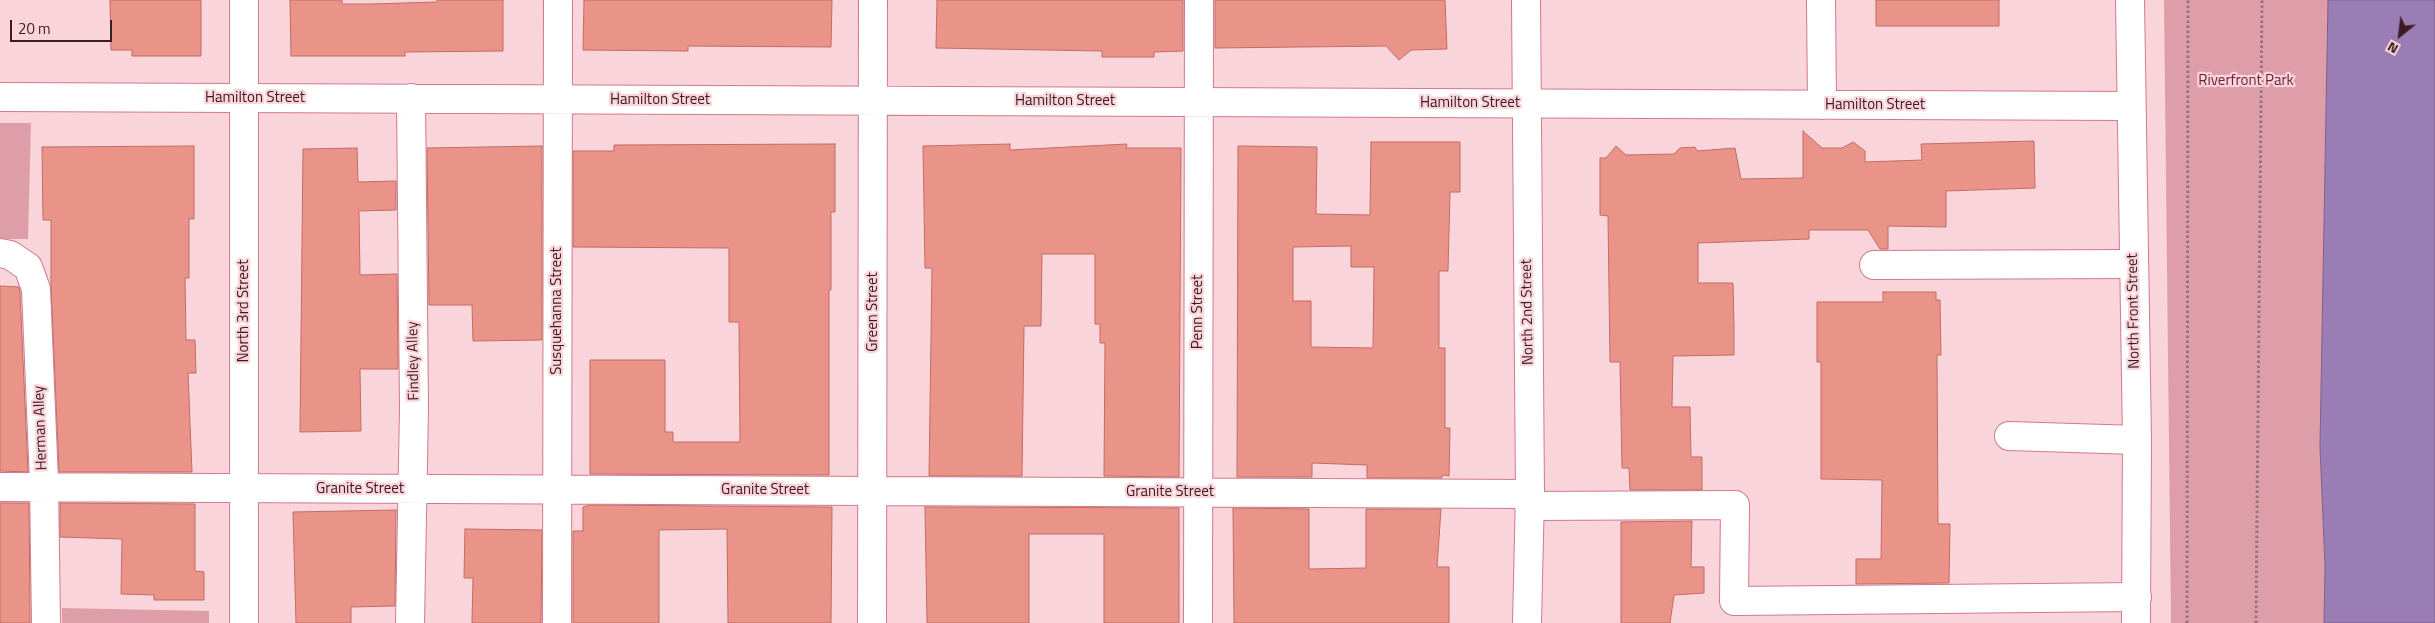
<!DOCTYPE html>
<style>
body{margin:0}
#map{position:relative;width:2435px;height:623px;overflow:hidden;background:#f9d4da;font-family:"Titillium Web",sans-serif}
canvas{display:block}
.north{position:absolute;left:2375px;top:10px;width:50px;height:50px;-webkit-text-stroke:4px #f9d4da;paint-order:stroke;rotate:209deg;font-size:14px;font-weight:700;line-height:20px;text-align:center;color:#3d1b23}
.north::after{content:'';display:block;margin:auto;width:18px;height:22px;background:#3d1b23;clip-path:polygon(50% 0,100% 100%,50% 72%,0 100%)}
.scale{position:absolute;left:10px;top:20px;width:102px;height:22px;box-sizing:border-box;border:2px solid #3d1b23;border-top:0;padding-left:6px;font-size:15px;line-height:18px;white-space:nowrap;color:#3d1b23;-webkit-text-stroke:4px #f9d4da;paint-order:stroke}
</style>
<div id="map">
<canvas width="2435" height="623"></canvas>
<div class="north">N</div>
<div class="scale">20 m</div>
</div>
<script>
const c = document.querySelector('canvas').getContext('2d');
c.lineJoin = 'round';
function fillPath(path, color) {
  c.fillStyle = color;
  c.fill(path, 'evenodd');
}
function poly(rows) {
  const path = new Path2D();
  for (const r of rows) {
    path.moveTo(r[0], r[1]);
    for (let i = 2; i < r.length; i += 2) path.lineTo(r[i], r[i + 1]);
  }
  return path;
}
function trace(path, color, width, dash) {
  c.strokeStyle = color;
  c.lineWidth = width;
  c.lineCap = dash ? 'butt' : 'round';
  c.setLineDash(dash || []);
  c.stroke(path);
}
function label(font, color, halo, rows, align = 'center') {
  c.font = font + ' "Titillium Web",sans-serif';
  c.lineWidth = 4.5;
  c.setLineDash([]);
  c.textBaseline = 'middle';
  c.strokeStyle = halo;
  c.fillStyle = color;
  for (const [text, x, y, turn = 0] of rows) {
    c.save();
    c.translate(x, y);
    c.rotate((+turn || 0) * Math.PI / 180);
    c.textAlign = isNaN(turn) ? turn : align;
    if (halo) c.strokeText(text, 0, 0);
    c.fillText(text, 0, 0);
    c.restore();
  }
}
fillPath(poly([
 [2164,0,2328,0,2320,446,2325,567,2324,623,2171,623],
 [0,123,31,123,28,239,0,239],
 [62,608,209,611,209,623,62,623]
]), '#de9ea9');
const water = poly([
 [2328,0,2435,0,2435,623,2324,623,2325,567,2320,446,2328,0]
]);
fillPath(water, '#997db4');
trace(water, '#7d6088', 1);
const building = poly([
 [110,0,201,0,201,56,132,56,132,50,111,50,110,0],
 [290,0,342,0,342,4,371,4,437,2,437,0,503,0,503,51,405,52,405,56,291,56,290,0],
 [584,0,832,0,831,47,688,46,688,51,583,50,584,0],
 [937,0,1183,0,1183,51,1154,52,1154,57,1102,57,1102,51,936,48,937,0],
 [1215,0,1445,0,1447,49,1411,50,1399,60,1386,46,1215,48,1215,0],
 [1876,0,1999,0,1999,26,1876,26,1876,0],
 [1803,131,1822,148,1842,148,1853,142,1865,151,1865,162,1922,160,1921,144,2034,141,2035,188,1946,191,1946,227,1888,226,1888,249,1880,249,1868,230,1809,230,1809,239,1698,243,1698,283,1733,283,1734,326,1734,355,1673,356,1672,407,1690,407,1691,457,1702,457,1702,490,1630,490,1629,468,1622,468,1620,362,1610,362,1608,216,1600,215,1600,158,1606,158,1616,146,1626,155,1674,154,1680,148,1695,147,1697,151,1735,148,1741,179,1803,178,1803,131],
 [1371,142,1460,142,1460,192,1450,192,1448,271,1439,271,1439,348,1445,348,1445,428,1450,428,1449,476,1442,475,1442,478,1367,478,1367,465,1312,463,1312,477,1237,477,1238,146,1317,147,1316,214,1370,215,1371,142],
 [1351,246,1351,267,1374,267,1373,348,1311,347,1311,301,1293,301,1293,247,1351,246],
 [835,144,835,212,831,212,831,290,829,290,829,475,590,474,590,360,665,360,665,432,673,432,673,442,740,442,739,322,729,322,729,248,573,247,573,151,614,151,614,145,835,144],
 [1010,144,1010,150,1127,144,1126,148,1181,148,1179,477,1104,476,1105,343,1100,343,1100,324,1095,324,1095,254,1042,254,1041,326,1024,326,1022,476,929,476,932,268,925,268,923,146,1010,144],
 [194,146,194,219,189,219,189,278,185,278,186,340,195,340,196,373,188,373,192,472,59,472,51,286,51,220,43,220,42,147,194,146],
 [542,146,542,340,473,341,472,305,429,305,427,148,542,146],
 [357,148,358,182,396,181,396,210,359,211,360,275,397,274,398,369,360,369,361,431,300,432,303,149,357,148],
 [0,286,19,287,20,292,28,472,0,471,0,286],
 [1883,292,1936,292,1936,300,1940,300,1941,355,1937,355,1938,524,1950,524,1949,583,1856,584,1856,559,1881,559,1882,480,1821,479,1821,362,1817,362,1817,302,1883,302,1883,292],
 [0,503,29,503,30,623,0,623,0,503],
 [60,503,195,504,195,571,204,572,204,600,154,600,154,595,121,594,122,539,60,537,60,503],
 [590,505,832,507,831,623,728,623,727,529,659,530,659,623,573,623,573,531,583,531,583,507,590,505],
 [925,507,1179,508,1179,623,1104,623,1104,534,1029,534,1029,623,927,623,925,507],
 [1233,508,1309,509,1309,569,1366,568,1366,509,1441,509,1437,567,1449,567,1449,623,1234,623,1233,508],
 [396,510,395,606,351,607,351,623,296,623,293,512,396,510],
 [1692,521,1691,567,1704,567,1704,593,1674,595,1670,623,1621,623,1621,522,1692,521],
 [465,529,542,530,541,623,472,623,473,578,464,578,465,529]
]);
fillPath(building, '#ea9389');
trace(building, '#c06d64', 1);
const minor = poly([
 [1821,0,1822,105],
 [0,97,2130,106],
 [0,253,10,255,28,267,36,289,44,481,46,623],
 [1874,265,2133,264],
 [2009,436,2137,440],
 [0,487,1530,494],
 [1529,506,1735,505,1734,601,2137,597],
 [410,623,414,408,411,98],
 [557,623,558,0],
 [872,623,873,0],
 [1198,623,1199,0]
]);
const major = poly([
 [1526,0,1530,494,1527,623],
 [2130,0,2137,440,2136,623],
 [244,623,244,0]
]);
trace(minor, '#cf7b8c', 30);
trace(major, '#cf7b8c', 30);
trace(poly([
 [2187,623,2188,0],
 [2256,623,2262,0]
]), '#97747b', 3, [2.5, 2.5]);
trace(minor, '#fff', 28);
trace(major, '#fff', 28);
label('15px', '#711e36', '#f9d4da', [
 ["Riverfront Park",2246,81]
]);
label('15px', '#3d1b23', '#f9d4da', [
 ["Hamilton Street",255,98],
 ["Hamilton Street",660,100],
 ["Hamilton Street",1065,101],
 ["Hamilton Street",1470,103],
 ["Hamilton Street",1875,105],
 ["North 3rd Street",244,311,-90],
 ["Susquehanna Street",557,311,-90],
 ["North Front Street",2134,311,-91],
 ["Green Street",873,312,-90],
 ["Penn Street",1198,312,-90],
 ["North 2nd Street",1528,312,-91],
 ["Findley Alley",414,361,-91],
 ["Herman Alley",41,428,-92],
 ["Granite Street",360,489],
 ["Granite Street",765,490],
 ["Granite Street",1170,492]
]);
</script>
